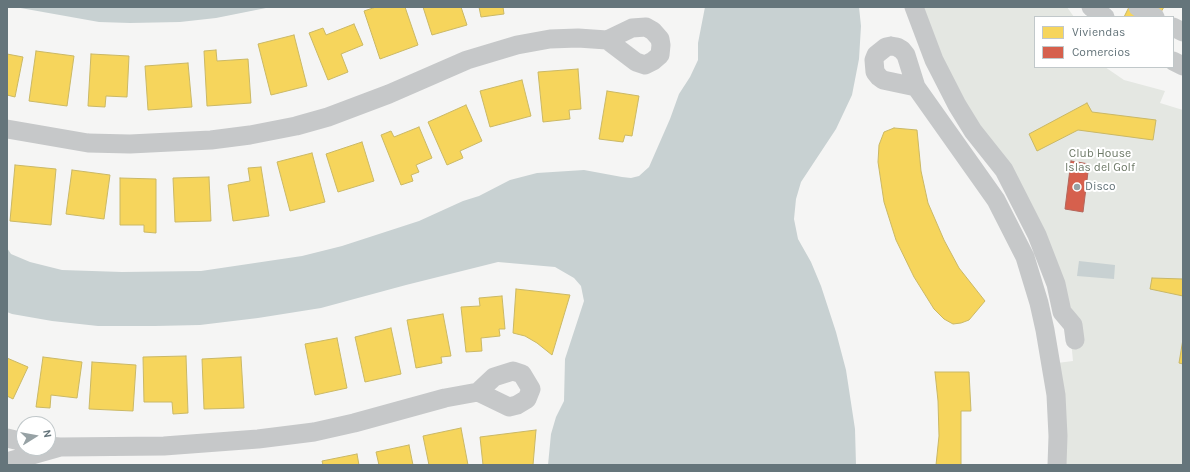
<!DOCTYPE html>
<style>
body{margin:0}
#map{position:relative;width:1190px;height:472px;overflow:hidden;background:#f5f5f4;font-family:Karla,sans-serif}
canvas{display:block}
.frame{position:absolute;inset:0;border:8px solid #65757b;pointer-events:none}
.legend{position:absolute;left:1034px;top:16px;width:140px;height:52px;box-sizing:border-box;background:#fff;border:1px solid #c1c8ca;margin:0;padding:5px 7px;list-style:none;font-size:12px;color:#65757b}
.legend li{display:flex;align-items:center;gap:8px;height:20px}
.legend b{width:20px;border:1px solid #c1c8ca}
.north{position:absolute;left:16px;top:416px;width:40px;height:40px;box-sizing:border-box;background:#fff;border:1px solid #c1c8ca;border-radius:50%;rotate:79deg;font-size:11px;font-weight:700;line-height:16px;text-align:center;color:#65757b}
.north::after{content:'';display:block;margin:auto;width:14px;height:18px;background:#97a2a5;clip-path:polygon(50% 0,100% 100%,50% 72%,0 100%)}
</style>
<div id="map">
<canvas width="1190" height="472"></canvas>
<div class="frame"></div>
<ul class="legend">
<li><b style="height:11px;background:#f6d55c"></b>Viviendas</li>
<li><b style="height:11px;background:#d6604d"></b>Comercios</li>
</ul>
<div class="north">N</div>
</div>
<script>
const c = document.querySelector('canvas').getContext('2d');
c.lineJoin = 'round';
function fillPath(path, color) {
  c.fillStyle = color;
  c.fill(path, 'evenodd');
}
function poly(rows) {
  const path = new Path2D();
  for (const r of rows) {
    path.moveTo(r[0], r[1]);
    for (let i = 2; i < r.length; i += 2) path.lineTo(r[i], r[i + 1]);
  }
  return path;
}
function trace(path, color, width, dash) {
  c.strokeStyle = color;
  c.lineWidth = width;
  c.lineCap = dash ? 'butt' : 'round';
  c.setLineDash(dash || []);
  c.stroke(path);
}
function label(font, color, halo, rows, align = 'center') {
  c.font = font + ' Karla,sans-serif';
  c.lineWidth = 4;
  c.setLineDash([]);
  c.textBaseline = 'middle';
  c.strokeStyle = halo;
  c.fillStyle = color;
  for (const [text, x, y, turn = 0] of rows) {
    c.save();
    c.translate(x, y);
    c.rotate((+turn || 0) * Math.PI / 180);
    c.textAlign = isNaN(turn) ? turn : align;
    if (halo) c.strokeText(text, 0, 0);
    c.fillText(text, 0, 0);
    c.restore();
  }
}
fillPath(poly([
 [919,7,1067,7,1074,17,1035,17,1035,67,1105,67,1124,80,1165,91,1160,103,1183,110,1183,465,1063,465,1057,363,1073,361,1068,309,960,99]
]), '#e4e7e2');
fillPath(poly([
 [15,7,271,7,216,18,180,22,130,23,99,22],
 [705,7,859,7,861,26,859,59,852,95,836,129,801,182,796,199,794,219,798,239,811,262,821,286,836,332,846,370,855,429,856,465,548,465,551,434,556,417,564,401,565,359,584,301,581,286,574,278,555,267,498,262,406,285,321,308,258,318,200,325,155,326,98,326,52,321,12,314,7,312,7,248,11,254,30,262,62,270,122,272,201,271,302,256,342,246,419,221,463,201,479,196,510,180,537,173,584,170,622,177,631,178,639,176,649,167,670,119,679,94,690,77,698,60,698,43],
 [1079,261,1115,265,1114,279,1077,276]
]), '#c8d1d2');
const homes = poly([
 [376,7,405,7,418,45,380,59,364,11,376,7],
 [423,7,461,7,467,25,432,35,423,7],
 [479,7,506,7,503,7,504,14,481,17,479,7],
 [1129,7,1164,7,1158,17,1124,17,1129,7],
 [354,24,363,45,341,54,348,72,328,80,309,33,323,28,326,35,354,24],
 [294,35,307,86,271,95,258,44,294,35],
 [216,50,217,61,248,59,251,103,207,106,204,51,216,50],
 [36,51,74,56,67,106,29,101,36,51],
 [7,54,23,57,15,97,7,95,7,54],
 [91,54,129,56,127,97,106,96,105,107,88,106,91,54],
 [188,63,192,107,148,110,145,66,188,63],
 [578,69,581,109,569,110,570,119,543,122,538,72,578,69],
 [522,80,531,116,490,127,480,91,522,80],
 [607,91,639,96,632,136,625,135,623,142,599,139,607,91],
 [1087,103,1092,112,1156,120,1153,140,1078,130,1037,151,1029,134,1087,103],
 [466,105,482,141,460,151,463,158,447,165,428,122,466,105],
 [419,127,432,158,416,165,419,172,411,175,413,181,401,185,381,135,391,131,394,137,419,127],
 [894,128,917,130,921,171,928,203,944,240,959,268,985,301,969,320,961,323,953,324,944,319,934,309,914,277,896,240,884,202,878,162,879,145,884,132,894,128],
 [362,142,374,181,338,192,326,154,362,142],
 [312,153,325,202,290,211,277,162,312,153],
 [15,165,56,169,51,225,10,221,15,165],
 [261,167,269,216,233,221,228,185,250,181,248,168,261,167],
 [72,170,110,175,104,219,66,214,72,170],
 [209,177,211,221,175,222,173,178,209,177],
 [120,178,156,179,156,233,144,232,144,225,120,225,120,178],
 [1152,278,1183,279,1183,296,1150,289,1152,278],
 [516,289,570,295,552,355,537,343,525,336,513,333,516,289],
 [502,296,505,329,499,329,500,336,481,338,482,351,466,352,461,307,480,306,479,298,502,296],
 [443,314,451,356,441,357,442,363,416,368,407,320,443,314],
 [391,328,401,374,365,382,355,337,391,328],
 [337,338,347,388,315,395,305,344,337,338],
 [1183,339,1183,364,1179,363,1183,339],
 [186,356,188,413,173,414,172,402,144,402,143,357,186,356],
 [43,357,82,362,77,398,51,395,50,408,36,407,43,357],
 [241,357,244,408,204,409,202,359,241,357],
 [7,358,28,367,13,399,7,396,7,358],
 [92,362,136,365,133,411,89,409,92,362],
 [935,372,969,372,971,411,961,411,961,465,936,465,939,436,938,401,935,372],
 [461,428,468,465,429,465,423,436,461,428],
 [536,430,533,465,483,465,480,437,536,430],
 [409,445,413,465,379,465,376,452,409,445],
 [357,454,359,465,323,465,322,461,357,454]
]);
fillPath(homes, '#f6d55c');
trace(homes, '#cab865', 1);
const shops = poly([
 [1071,161,1089,164,1083,212,1065,209,1071,161]
]);
fillPath(shops, '#d6604d');
trace(shops, '#b4665b', 1);
trace(poly([
 [914,7,934,60,957,105,973,131,1004,170,1037,235,1056,284,1062,312,1073,325,1075,340],
 [1091,7,1105,17],
 [1138,7,1155,17],
 [1173,27,1183,32],
 [891,46,897,47,902,50,906,55,916,87,883,80,879,77,875,72,874,60,876,55,886,47,891,46],
 [1173,61,1183,66],
 [916,87,996,200,1025,257,1039,303,1045,330,1056,395,1058,436,1057,465],
 [7,129,88,143,130,144,211,140,250,135,296,126,328,117,389,94,467,60,517,45,550,39,578,38,607,40,632,28,646,27,653,31,660,39,661,45,660,55,653,61,645,65,636,62,607,40],
 [7,438,24,442],
 [60,447,164,446,258,439,314,432,354,423,445,398,478,392,494,377,513,371,522,374,531,389,527,399,517,405,509,407,478,392],
 [7,462,60,447,48,446]
]), '#c6c8c9', 19);
for (const [x, y, r, color] of [
 [1077,187,4,"#97a2a5"]
]) {
  const dot = new Path2D();
  dot.arc(x, y, r, 0, 2 * Math.PI);
  c.fillStyle = color;
  c.fill(dot);
  trace(dot, '#fff', 1.5);
}
label('12px', '#6d7967', '#fff', [
 ["Club House",1100,154],
 ["Islas del Golf",1100,168]
]);
label('12px', '#65757b', '#fff', [
 ["Disco",1085,187]
], 'left');
</script>
